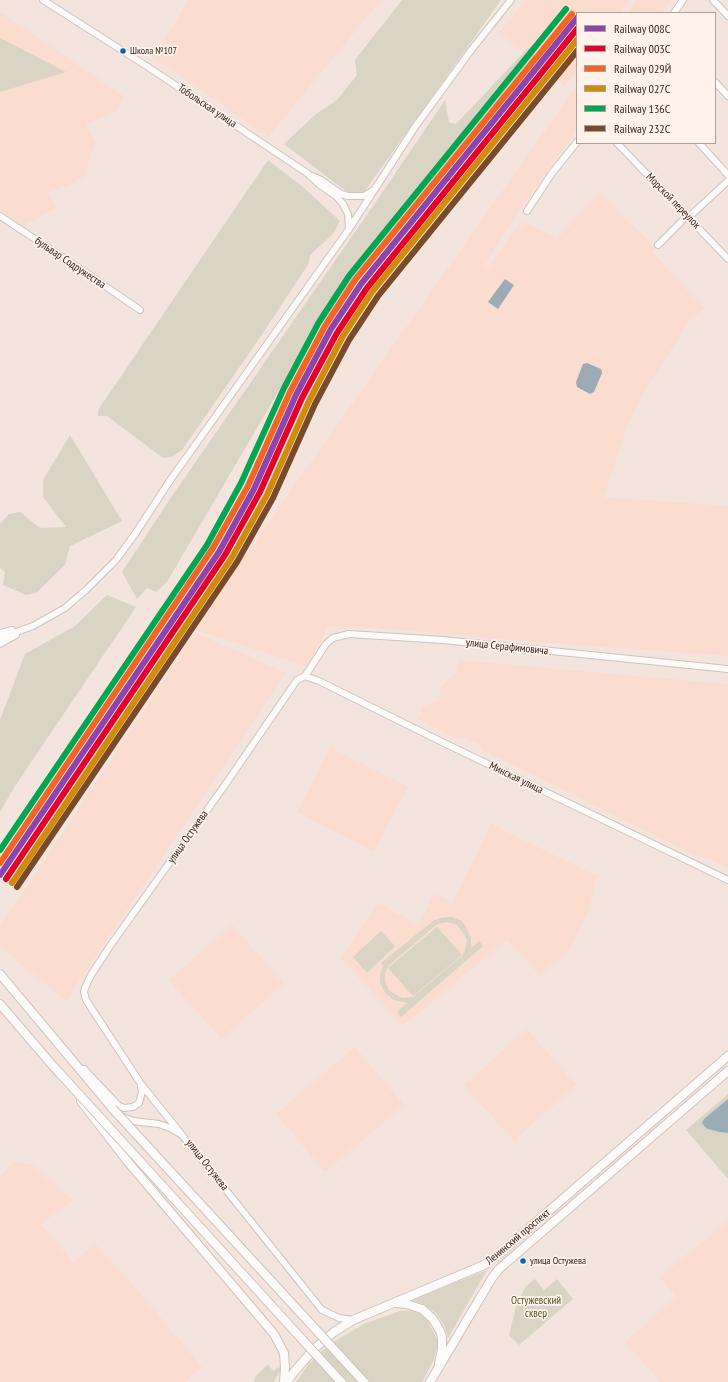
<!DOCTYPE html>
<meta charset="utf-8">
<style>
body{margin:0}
#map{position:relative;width:728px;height:1382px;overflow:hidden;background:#f3e5dd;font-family:"PT Sans Narrow",sans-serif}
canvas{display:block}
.legend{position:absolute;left:576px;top:12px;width:140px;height:132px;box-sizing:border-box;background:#fff2eb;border:1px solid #ada09a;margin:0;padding:5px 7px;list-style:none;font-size:12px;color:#322620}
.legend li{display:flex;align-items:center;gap:8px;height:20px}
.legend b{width:20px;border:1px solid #ada09a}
</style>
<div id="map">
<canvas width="728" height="1382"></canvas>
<ul class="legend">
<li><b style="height:5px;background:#8e44ad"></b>Railway 008С</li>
<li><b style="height:5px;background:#e4002b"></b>Railway 003С</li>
<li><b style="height:5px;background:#f26522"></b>Railway 029Й</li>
<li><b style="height:5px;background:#d08c06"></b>Railway 027С</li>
<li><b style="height:5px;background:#00a651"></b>Railway 136С</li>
<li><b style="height:5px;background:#7a4b2a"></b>Railway 232C</li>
</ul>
</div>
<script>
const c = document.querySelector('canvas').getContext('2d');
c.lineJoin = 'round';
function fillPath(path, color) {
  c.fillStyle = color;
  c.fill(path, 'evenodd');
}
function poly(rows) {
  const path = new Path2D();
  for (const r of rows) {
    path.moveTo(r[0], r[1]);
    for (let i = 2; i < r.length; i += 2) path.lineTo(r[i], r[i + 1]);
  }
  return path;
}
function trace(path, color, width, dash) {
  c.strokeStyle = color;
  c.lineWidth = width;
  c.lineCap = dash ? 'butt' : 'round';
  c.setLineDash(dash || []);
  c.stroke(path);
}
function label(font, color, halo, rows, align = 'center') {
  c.font = font + ' "PT Sans Narrow",sans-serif';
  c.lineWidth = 3.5;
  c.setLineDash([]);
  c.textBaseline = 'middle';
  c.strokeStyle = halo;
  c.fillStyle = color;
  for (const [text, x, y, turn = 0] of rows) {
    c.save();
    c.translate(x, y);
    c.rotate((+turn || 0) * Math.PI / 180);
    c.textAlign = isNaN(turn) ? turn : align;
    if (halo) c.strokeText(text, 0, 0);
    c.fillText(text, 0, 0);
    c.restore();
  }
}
fillPath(poly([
 [188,0,381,0,268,137,154,58],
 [525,0,630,0,620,13,577,13,577,71,565,86,499,33],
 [637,0,671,0,661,13,628,13],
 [0,12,125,97,115,112,86,125,95,142,84,177,78,179,76,182,48,193,57,208,23,226,0,210],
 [577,85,577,130,518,212,485,265,489,267,519,224,522,227,525,222,557,238,600,194,656,248,652,252,704,308,690,320,642,396,630,419,604,497,728,506,728,656,533,642,391,629,345,627,328,627,308,667,193,629],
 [196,633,286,673,66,1001,0,947,0,927],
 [458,660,728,684,728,868,708,858,703,859,482,750,480,745,463,737,456,739,418,719,424,706,441,699,440,688,456,673],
 [330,747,408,787,374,852,297,812],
 [491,824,597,876,589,910,570,949,540,975,507,940,403,1026,341,958,378,904,419,924,434,894,453,902],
 [232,925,284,984,221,1039,169,980],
 [527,1029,576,1085,514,1141,464,1085],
 [355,1047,404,1105,325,1172,276,1114],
 [14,1162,31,1164,73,1201,40,1224,73,1262,95,1244,129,1280,202,1367,185,1382,0,1382,0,1175],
 [728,1221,728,1382,660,1382,625,1342,676,1297,659,1277]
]), '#faddcf');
fillPath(poly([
 [402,0,501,0,364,192,360,194,351,195,284,144,316,114,337,100,357,75,355,60],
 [0,38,66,72,0,92],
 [536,44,533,61,342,296,299,356,167,582,156,592,147,588,137,599,122,572,172,496,382,193,445,100,449,122,456,124,527,49],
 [268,160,303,187,340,221,333,234,310,255,309,263,261,336,182,450,171,457,163,458,107,416,98,416,98,410],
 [70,435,122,521,70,546,65,565,36,593,26,595,3,585,5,572,0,568,0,524,9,514,20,512,40,528,66,527,43,497,43,480],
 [107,595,136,607,15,786,0,812,0,720,25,654,75,626],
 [451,917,462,921,465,925,471,938,471,948,479,941,483,946,401,1017,397,1012,407,1003,394,1000,385,993,380,982,380,975,383,966,381,963,433,921,440,918],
 [447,922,457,925,464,934,467,940,466,946,463,955,413,997,402,998,393,993,389,990,385,981,385,973,388,966,436,925,441,923],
 [437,927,462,955,413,996,388,968],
 [381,931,395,946,367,973,353,957],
 [728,1094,728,1179,686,1130],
 [487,1270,448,1338,445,1327,437,1314,425,1305,413,1300],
 [535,1279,544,1290,557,1279,573,1299,519,1345,509,1335,517,1303,526,1286],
 [400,1311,410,1311,421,1314,427,1320,437,1339,437,1347,434,1359,422,1382,296,1382,308,1365,323,1350,337,1340,364,1324],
 [268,1364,273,1371,279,1367,281,1369,274,1382,254,1382,255,1377]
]), '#d9d4c4');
fillPath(poly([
 [505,279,514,285,498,309,488,302],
 [587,363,601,369,602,373,594,392,590,394,577,387,576,382,583,364],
 [728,1099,728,1133,720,1132,708,1129,705,1127,702,1123,704,1119]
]), '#9bacb6');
const minor = poly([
 [43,0,148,67,307,173,320,185,336,196,343,204,348,214,349,229],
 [713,0,728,16],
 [674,13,683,0],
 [715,82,728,96],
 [617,143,728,259],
 [699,143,728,175],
 [312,176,321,180,341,194,348,196,364,196,372,191],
 [527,211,552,173,577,142],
 [0,216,70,262,140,310],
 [658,245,684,219,689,217,728,181],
 [0,633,12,630],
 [0,638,33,626,65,608,87,589,116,560,135,534,171,479,349,229,415,127,472,49,511,0],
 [0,644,16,635],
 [305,676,319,681,440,741,728,880],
 [305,676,326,644,333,638,349,634,443,640,728,669],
 [84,1069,119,1106,124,1108,133,1107,139,1103,142,1092,141,1086],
 [123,1117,133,1121,159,1124,170,1128,182,1135,322,1310,339,1318,353,1320],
 [182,1135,141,1084,86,1000,84,992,85,988,91,975,110,946,225,785,297,680,305,676]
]);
const major = poly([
 [0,974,113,1109],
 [0,1004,59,1073],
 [81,1101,128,1162,274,1334,284,1353,285,1368,284,1382],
 [396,1303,406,1304,422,1309,433,1319,440,1331,442,1337,442,1350,439,1363],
 [287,1382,294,1372,315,1348,334,1332,353,1320,484,1265,498,1255,728,1056],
 [430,1382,492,1278,499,1269,728,1071]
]);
trace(minor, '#cfc3bc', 8);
trace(major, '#cfc3bc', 10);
trace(minor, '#fdfbfa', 6);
trace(major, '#fdfbfa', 8);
const majorBridge = poly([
 [55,1068,341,1382],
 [113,1109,364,1382]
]);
trace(majorBridge, '#cfc3bc', 10, []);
trace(majorBridge, '#fdfbfa', 8);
trace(poly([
 [0,875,219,552,254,489,296,395,331,329,361,284,577,18]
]), '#8e44ad', 6);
trace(poly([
 [6,879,225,555,260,492,302,398,337,333,367,288,577,29]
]), '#e4002b', 6);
trace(poly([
 [0,863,213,548,248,486,290,392,325,326,355,280,572,14]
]), '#f26522', 6);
trace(poly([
 [12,883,231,559,267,495,309,401,343,336,372,292,577,40]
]), '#d08c06', 6);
trace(poly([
 [0,850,207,545,241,483,284,388,319,322,349,276,566,9]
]), '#00a651', 6);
trace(poly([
 [17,887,237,562,273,498,315,404,349,340,378,296,577,51]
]), '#7a4b2a', 6);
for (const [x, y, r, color] of [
 [123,51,3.5,"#0065bd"],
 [523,1261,3.5,"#0065bd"]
]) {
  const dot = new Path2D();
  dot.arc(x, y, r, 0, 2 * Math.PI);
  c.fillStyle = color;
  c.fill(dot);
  trace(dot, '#fff2eb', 1.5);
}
label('10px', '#322620', '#fff2eb', [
 ["Школа №107",130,51],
 ["улица Остужева",530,1261]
], 'left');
label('11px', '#322620', '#fff2eb', [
 ["Тобольская улица",207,106,34],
 ["Морской переулок",673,201,46],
 ["бульвар Содружества",70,263,34],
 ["улица Серафимовича",507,647,6],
 ["Минская улица",516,778,26],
 ["улица Остужева",188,837,-55],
 ["улица Остужева",207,1165,52],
 ["Ленинский проспект",518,1237,-40]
]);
label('11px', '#545825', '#fff2eb', [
 ["Остужевский",536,1301],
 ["сквер",536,1314]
]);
</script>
